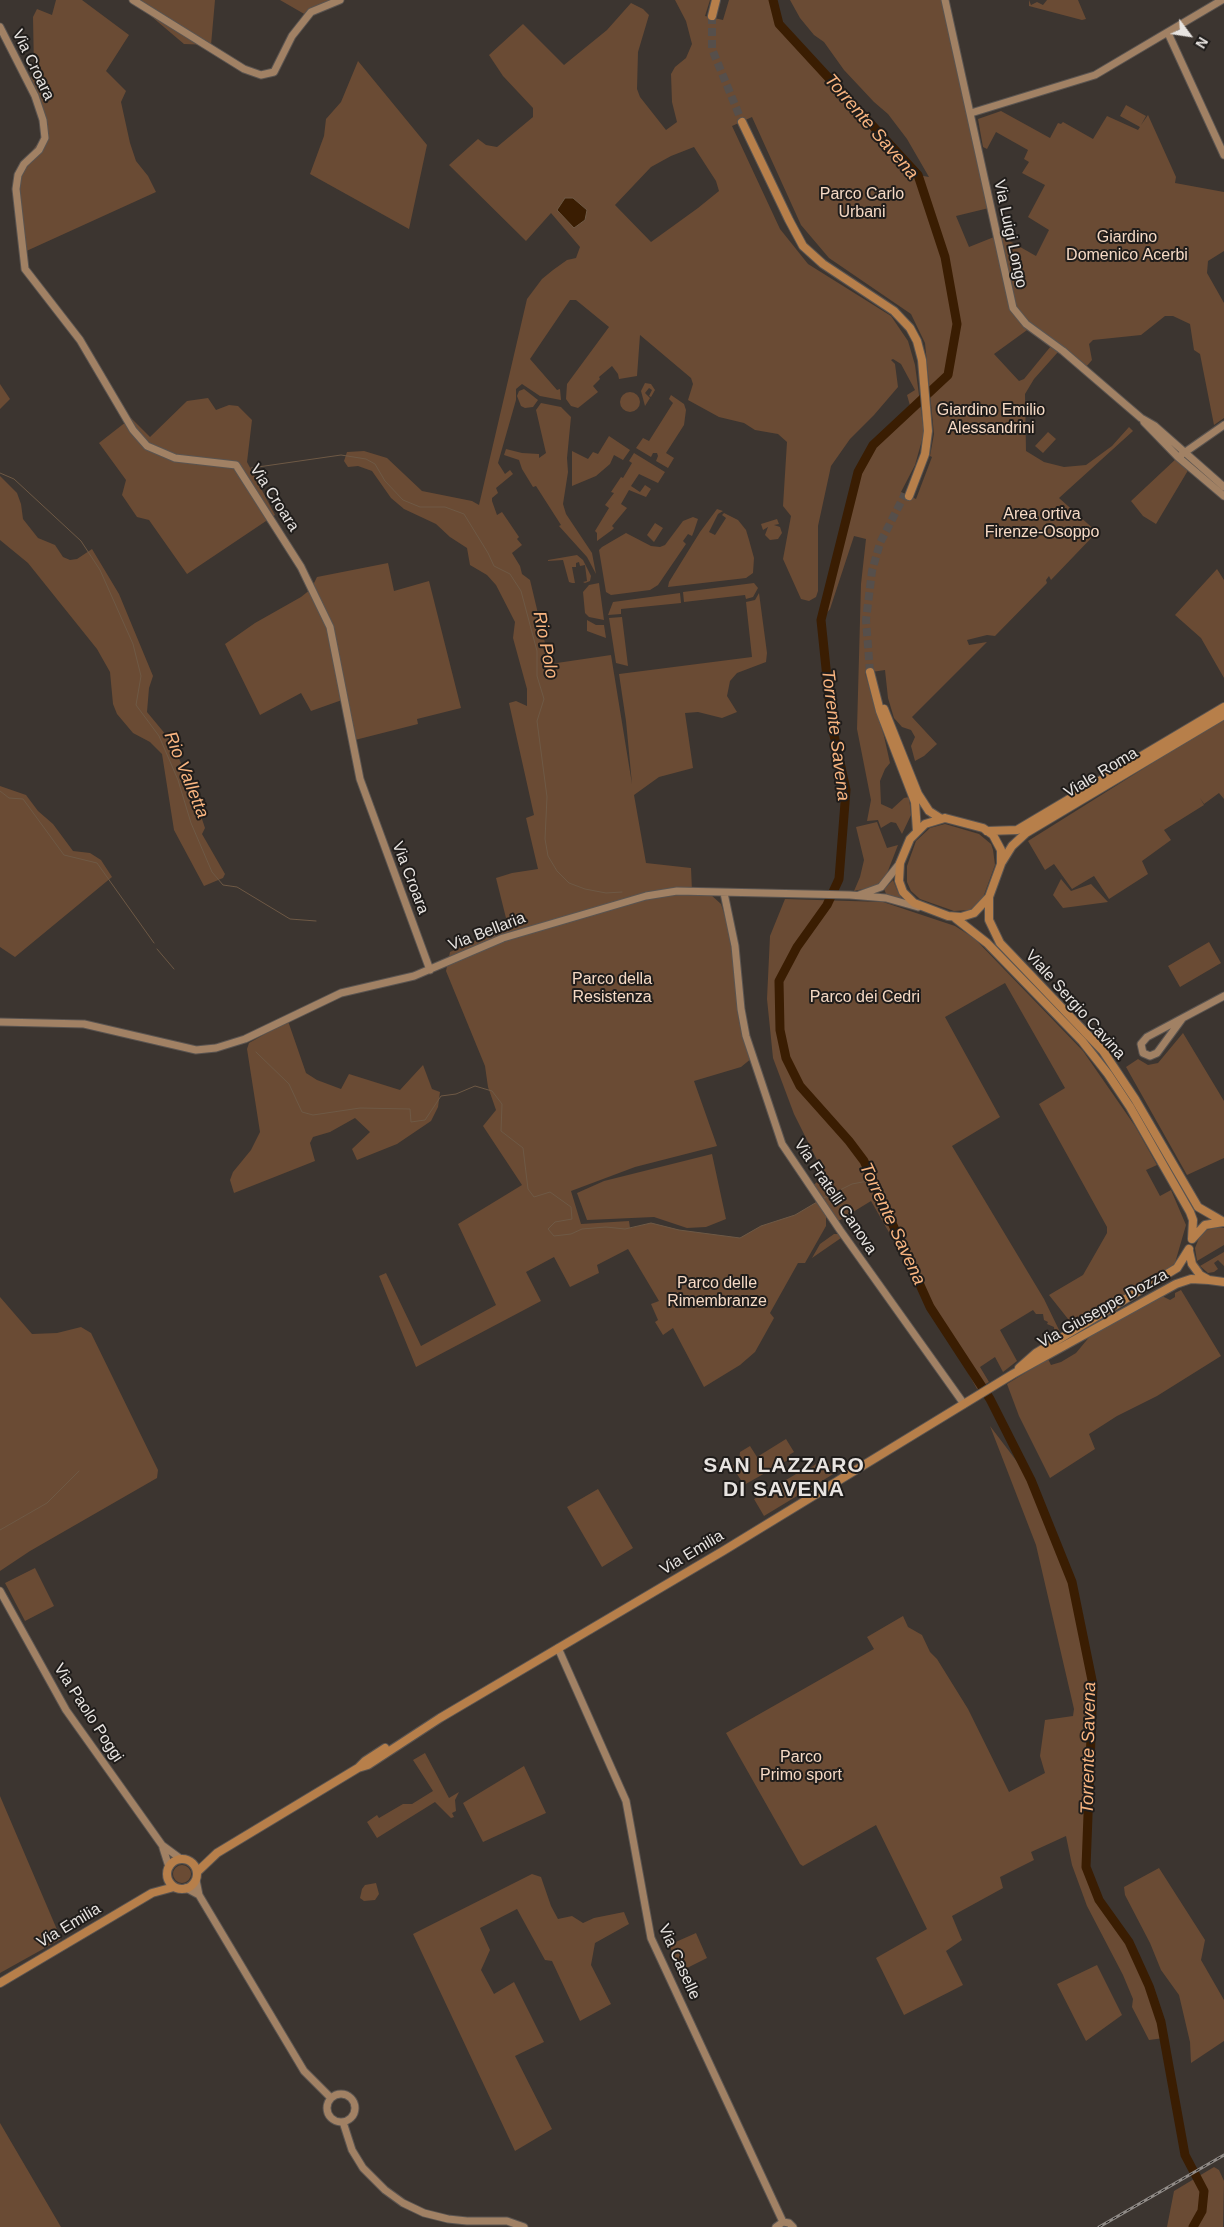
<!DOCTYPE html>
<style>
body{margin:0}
#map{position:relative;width:1224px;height:2227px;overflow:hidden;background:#3c3530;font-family:Arial,sans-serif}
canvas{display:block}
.north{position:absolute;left:1164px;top:10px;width:50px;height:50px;-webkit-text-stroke:4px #201d1b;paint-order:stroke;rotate:121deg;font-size:14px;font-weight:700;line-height:20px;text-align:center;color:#e8e4e1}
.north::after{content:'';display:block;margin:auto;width:18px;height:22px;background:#e8e4e1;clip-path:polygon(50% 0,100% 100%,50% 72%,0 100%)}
</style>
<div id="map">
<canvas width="1224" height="2227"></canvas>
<div class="north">N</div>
</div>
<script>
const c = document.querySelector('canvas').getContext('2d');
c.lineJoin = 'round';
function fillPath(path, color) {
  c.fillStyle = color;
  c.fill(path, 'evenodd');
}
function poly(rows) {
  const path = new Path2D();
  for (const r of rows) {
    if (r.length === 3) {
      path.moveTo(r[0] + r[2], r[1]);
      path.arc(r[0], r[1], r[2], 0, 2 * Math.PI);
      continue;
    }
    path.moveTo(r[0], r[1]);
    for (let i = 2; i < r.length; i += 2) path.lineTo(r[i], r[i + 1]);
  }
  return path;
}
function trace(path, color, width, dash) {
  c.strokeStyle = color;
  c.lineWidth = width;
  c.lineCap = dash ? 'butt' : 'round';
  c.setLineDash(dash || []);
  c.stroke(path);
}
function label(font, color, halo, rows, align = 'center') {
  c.font = font + ' Arial,sans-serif';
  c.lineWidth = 4;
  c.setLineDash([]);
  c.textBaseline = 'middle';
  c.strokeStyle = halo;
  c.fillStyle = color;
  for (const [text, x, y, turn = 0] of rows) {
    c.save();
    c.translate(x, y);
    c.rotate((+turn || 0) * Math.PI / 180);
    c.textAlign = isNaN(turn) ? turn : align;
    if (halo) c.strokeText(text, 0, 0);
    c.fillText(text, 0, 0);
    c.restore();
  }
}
fillPath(poly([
 [56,0,82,0,129,35,106,71,126,91,121,102,130,143,136,161,148,176,156,192,22,253,18,188,24,161,42,138,43,128,30,79,34,70,33,17,37,9,52,15],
 [132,0,215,0,211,45,184,44],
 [280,0,338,0,306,15],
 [675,0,710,0,705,16,723,20,729,0,773,0,780,24,918,175,929,177,907,139,888,114,874,102,844,70,824,42,814,35,800,18,790,0,946,0,993,207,956,216,969,247,999,235,1036,256,1049,230,1028,217,1045,185,1022,173,1029,162,1024,159,1028,150,996,132,987,149,983,147,978,119,1001,111,1050,138,1058,123,1061,124,1063,122,1093,139,1107,116,1138,130,1140,127,1120,116,1126,105,1146,116,1141,125,1148,115,1176,177,1175,183,1224,192,1224,251,1208,261,1207,273,1224,303,1224,418,1214,425,1200,354,1194,350,1190,324,1173,316,1165,316,1141,335,1093,340,1089,344,1092,360,1086,367,1034,325,994,354,1019,381,1024,379,1051,346,1058,352,1034,379,1025,394,1026,451,1044,462,1064,467,1086,465,1112,446,1129,427,1133,431,1059,498,1097,532,1051,580,1049,576,1046,580,1047,583,995,636,987,635,967,640,969,645,987,642,912,717,937,744,924,756,915,761,911,746,915,737,911,730,902,727,894,718,888,698,885,670,865,673,884,736,890,763,885,769,880,781,881,804,892,809,904,798,909,797,911,815,902,834,896,823,891,822,881,828,878,820,867,821,871,800,857,729,861,584,866,539,854,536,830,609,821,620,858,472,873,445,911,409,907,395,915,390,901,364,893,359,891,360,895,364,898,387,874,415,850,439,831,466,818,526,818,591,816,597,809,601,801,599,783,559,791,516,783,506,787,442,778,434,755,430,744,423,719,417,688,400,693,384,691,378,640,335,637,376,619,379,618,374,612,366,599,377,600,379,593,386,598,392,578,408,571,406,566,399,567,384,609,327,576,300,570,300,530,359,557,390,560,389,561,400,540,396,522,384,516,389,516,400,498,463,505,474,510,470,513,474,496,488,498,493,492,498,492,501,497,515,502,512,519,537,517,539,522,545,512,553,520,566,522,574,530,580,550,664,611,655,632,784,626,721,619,674,752,657,746,602,755,600,759,593,767,653,766,662,737,673,730,681,727,696,737,712,722,718,698,712,685,713,693,768,659,777,634,795,646,863,691,868,692,891,710,894,721,904,731,935,739,1021,752,1058,741,1067,694,1081,717,1146,635,1167,571,1191,581,1224,629,1221,630,1228,651,1223,679,1230,740,1238,761,1226,795,1215,817,1202,826,1216,826,1226,805,1263,798,1263,770,1313,774,1318,755,1352,740,1365,704,1387,673,1328,663,1335,655,1322,658,1320,651,1304,659,1301,628,1249,597,1265,599,1273,570,1287,554,1257,526,1272,541,1301,416,1367,379,1276,386,1273,421,1346,496,1305,458,1224,522,1185,483,1126,496,1110,488,1087,485,1066,446,971,450,952,508,926,496,878,512,873,538,869,526,818,534,815,509,703,516,701,527,706,527,689,513,638,515,622,496,585,487,575,470,565,467,548,450,537,436,524,404,509,391,498,372,471,358,466,348,467,344,461,347,452,364,451,387,458,422,491,472,501,479,505,527,299,542,279,553,270,567,260,576,258,580,247,551,213,526,241,449,165,478,139,486,145,497,147,533,117,533,108,503,76,489,55,523,24,564,65,607,30,631,3,643,9,649,15,638,52,637,89,640,97,666,130,677,122,672,102,671,74,675,67,686,58,692,44,686,21],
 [752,117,801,225,829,258,911,314,925,343,934,434,930,456,932,457,916,499,901,492,915,465,924,433,915,365,908,341,891,316,808,264,780,229,732,126],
 [694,147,716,181,719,191,698,208,651,242,615,205,651,167,671,156],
 [1029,0,1031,5,1037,2,1043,5,1047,0,1078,0,1086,19,1082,20,1029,6],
 [358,61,427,145,409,229,310,174,324,136,326,119,341,102],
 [645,383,651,384,655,390,651,397,649,396,652,390,649,388,645,393,650,398,645,406,641,391],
 [0,384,10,399,0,409],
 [524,389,538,400,533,407,525,408,521,406,517,396,519,391],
 [630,402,10],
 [671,395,684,404,686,410,684,425,666,453,674,458,668,468,656,461,658,456,657,453,653,453,651,457,636,448,643,438,649,441,673,403,669,399],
 [208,398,216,410,229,405,238,406,252,420,247,462,275,515,187,574,149,520,137,517,122,495,126,480,99,443,131,418,150,437,187,401],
 [541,403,561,407,571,417,567,458,568,472,563,504,566,514,592,553,596,574,587,557,559,526,561,525,536,486,533,487,522,469,519,460,504,455,506,449,522,453,539,454,539,458,546,453,536,410],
 [1048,432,1056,439,1043,453,1035,446],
 [609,436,630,450,623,460,614,455,610,464,596,476,572,486,572,451,588,459,593,452,598,454],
 [634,453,665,472,658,483,639,474,631,486,640,492,645,485,651,489,646,497,629,490,621,504,627,508,612,526,614,528,612,530,597,541,597,533,595,531,609,508,605,505,614,493,611,492,621,477,623,478,632,463,629,461],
 [1178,457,1190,467,1156,524,1143,516,1131,501],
 [0,476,17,493,21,504,23,519,38,538,55,545,63,557,70,560,77,559,92,549,119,594,153,676,149,688,147,712,171,741,190,783,205,828,202,834,225,874,223,878,204,886,174,830,162,754,150,742,133,733,117,714,113,704,110,672,97,649,28,563,0,540],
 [717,509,723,511,718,514,709,532,715,535,726,518,722,515,724,513,738,520,746,530,749,540,754,558,753,573,746,578,668,587,669,582,700,532],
 [693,517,698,519,694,531,692,536,688,534,683,541,686,544,658,585,650,590,611,595,606,592,599,550,602,547,626,533,651,546,660,547,665,545,683,521],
 [777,519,779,524,774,525,780,527,782,533,778,539,770,540,765,535,768,527,763,530,761,524],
 [655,523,663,528,654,542,647,535],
 [577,555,583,560,591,576,590,581,585,583,583,582,587,581,585,565,580,566,579,562,576,563,576,567,572,567,575,583,572,583,569,582,563,560,548,561,548,560],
 [388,563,394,591,429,581,461,708,417,719,418,724,351,741,342,700,311,711,301,693,260,715,225,644,255,623,301,597,311,589,317,577],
 [1217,569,1224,580,1224,678,1201,638,1175,615],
 [599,583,604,620,589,617,585,613,583,592,589,585],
 [754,583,758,588,753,597,746,599,745,595,684,602,683,592],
 [680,593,681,603,621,609,621,614,608,615,613,602],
 [622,617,628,666,616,663,609,618],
 [587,620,596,625,604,625,606,638,587,631],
 [1224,718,1224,799,1219,793,1204,804,1200,798,1204,805,1164,830,1171,840,1142,861,1148,874,1109,899,1094,876,1072,889,1054,864,1045,870,1028,841],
 [0,786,26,795,38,811,53,824,73,851,90,853,101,860,112,877,15,957,0,947],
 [877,822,887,848,898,845,886,876,877,886,854,891,860,877,864,860,856,827],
 [945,824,979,834,991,844,993,850,995,865,984,895,981,902,970,910,954,911,920,899,911,891,907,882,907,866,916,841,930,828],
 [1061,879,1071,891,1091,884,1108,902,1063,908,1053,895],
 [893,880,897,890,902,899,887,896,884,889],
 [785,899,883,902,955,926,974,938,1083,1051,1135,1126,1157,1165,1146,1170,1160,1196,1171,1190,1186,1225,1175,1263,1170,1269,1141,1286,1079,1323,1072,1324,1049,1295,1083,1275,1107,1233,1107,1227,1039,1104,1065,1088,1005,983,945,1017,1000,1117,952,1146,1044,1299,1060,1332,1055,1337,1054,1327,1047,1324,1048,1322,1044,1320,1043,1314,1036,1314,1033,1310,1000,1330,1017,1361,1003,1372,995,1357,980,1367,989,1382,977,1389,933,1309,914,1270,922,1290,871,1201,835,1223,812,1186,825,1176,794,1114,773,1058,767,999,770,936],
 [1209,942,1221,963,1180,987,1168,966],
 [288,1021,306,1073,317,1080,341,1089,349,1074,400,1090,423,1065,432,1089,440,1092,438,1107,431,1121,397,1144,357,1160,352,1149,370,1132,355,1118,330,1132,313,1137,310,1143,315,1161,234,1193,230,1180,233,1172,251,1150,260,1132,247,1049,249,1043],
 [1183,1033,1224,1101,1224,1158,1187,1175,1126,1067,1138,1059,1148,1065,1158,1063],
 [712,1154,726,1219,706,1227,687,1228,654,1217,587,1220,577,1193,604,1181],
 [1218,1227,1224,1228,1224,1245,1197,1261,1195,1248,1199,1238,1207,1230],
 [834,1234,838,1234,841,1238,812,1258,820,1244],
 [1224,1252,1224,1266,1218,1260,1214,1263,1218,1269,1214,1272,1208,1273,1200,1266],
 [1181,1290,1221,1356,1157,1396,1117,1416,1089,1434,1095,1449,1050,1478,1019,1416,1007,1384,1048,1359,1051,1365,1061,1362,1076,1353,1091,1335,1162,1296,1170,1300,1175,1297,1175,1293],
 [0,1297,32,1334,57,1333,81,1327,91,1333,158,1470,157,1478,30,1551,0,1571],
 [990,1426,1031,1480,1072,1582,1093,1685,1086,1867,1099,1900,1129,1942,1149,1986,1164,2038,1149,2040,1132,2007,1133,1999,1123,1975,1087,1906,1072,1865,1066,1836,1031,1852,1034,1860,1000,1877,1003,1888,952,1916,962,1940,946,1951,963,1985,904,2015,876,1958,927,1929,876,1825,803,1866,800,1864,726,1733,874,1649,867,1637,903,1616,908,1627,922,1635,930,1652,937,1659,968,1709,1009,1792,1045,1773,1040,1756,1045,1720,1073,1716,1074,1709,1036,1545],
 [786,1439,794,1452,789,1455,800,1474,826,1458,835,1473,764,1516,754,1499,796,1474,788,1460,744,1485,732,1466,739,1462,740,1452,750,1446,757,1457],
 [598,1489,633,1548,602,1567,567,1507],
 [35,1568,54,1606,25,1621,5,1583],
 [425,1753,449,1798,459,1792,455,1800,456,1811,452,1813,454,1817,451,1818,435,1802,377,1838,367,1822,377,1815,379,1818,403,1804,412,1804,433,1791,413,1760],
 [524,1766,546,1813,483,1842,463,1803],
 [0,1796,61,1939,0,1973],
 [182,1874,9],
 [1159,1868,1205,1940,1201,1960,1224,2000,1224,2041,1191,2063,1190,2042,1179,1995,1161,1970,1150,1943,1125,1895,1124,1887],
 [532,1874,541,1877,551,1906,558,1919,572,1916,583,1923,594,1918,624,1912,629,1924,595,1943,591,1965,611,2004,580,2021,552,1961,545,1960,517,1909,480,1928,490,1950,481,1970,494,1994,514,1982,544,2042,515,2056,552,2129,515,2151,413,1934],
 [376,1883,379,1894,375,1900,364,1901,360,1898,362,1889,365,1885],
 [696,1933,707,1958,681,1971,669,1945],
 [1097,1965,1122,2015,1086,2041,1057,1984],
 [0,2123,61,2227,0,2227],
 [1214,2167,1219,2170,1224,2181,1223,2227,1167,2227,1174,2191]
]), '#6a4b34');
const water = poly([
 [565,198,573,198,587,210,585,220,574,228,557,210,565,198]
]);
fillPath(water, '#3a1d02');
trace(water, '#6e5945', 1);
trace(poly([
 [251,468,341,455,366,459,375,464,385,481,403,500,420,507,445,507,464,514,488,553,494,566,510,574,521,591,537,651,537,676,544,699,537,721,547,797,545,839,548,856,557,871,569,883,585,889,606,893,622,892],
 [0,473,14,479,81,541,100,570,133,644,141,676,136,705,159,736,178,780,191,823,212,872,223,885,237,887,290,919,316,921],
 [0,791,9,798,23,799,64,855,97,863,154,943],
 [157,949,174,969],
 [256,1052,289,1084,302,1112,313,1115,360,1108,410,1109,411,1122,425,1120,441,1096,456,1094,475,1086,492,1091,502,1104,501,1131,523,1148,528,1189,534,1197,550,1192,571,1207,572,1219,555,1222,548,1229,554,1236,571,1234,582,1229,606,1227,625,1229,651,1223,679,1230,740,1238,761,1226,795,1215,817,1202],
 [824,1198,852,1184,873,1180],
 [0,1530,47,1503,79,1471]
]), '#6e5945', 1);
trace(poly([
 [773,0,779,24,918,175,945,257,957,324,948,375,873,445,858,472,821,620,832,726,846,790,839,879,827,905,797,947,779,981,780,1030,786,1058,800,1086,849,1141,864,1161,930,1307,990,1399,1031,1480,1072,1582,1093,1685,1086,1867,1099,1900,1129,1942,1149,1986,1161,2022,1185,2155,1204,2191,1202,2211,1193,2227]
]), '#3a1d02', 9);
trace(poly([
 [712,16,712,49,742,122],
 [870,672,866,620,872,571,880,543,905,494]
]), '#564f4b', 8, [8, 4]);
const secondary = poly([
 [133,0,244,69,261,75,274,72,292,36,311,12,340,0],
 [945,0,1013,308,1026,324,1063,351,1141,418,1155,426,1224,487],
 [0,27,35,96,43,120,45,138,39,150,24,164,18,175,16,189,25,269,80,340,133,430,147,446,175,458,236,465,301,567,330,627,360,779,430,970],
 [1168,33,1224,155],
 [971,113,1095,75,1222,0],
 [1144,422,1178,457,1224,496],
 [1181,455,1224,425],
 [724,893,735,946,741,1009,746,1036,782,1144,840,1230,964,1404],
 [859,895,881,887,900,863],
 [1182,1019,1157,1053,1150,1056,1143,1053,1141,1044,1147,1037,1224,996],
 [0,1022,84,1024,196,1050,216,1048,245,1039,341,993,414,976,503,938,646,896,677,891,850,895,886,898,918,907],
 [0,1591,66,1710,162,1845,181,1859],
 [558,1648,626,1801,651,1938,783,2222],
 [163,1848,169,1867],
 [196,1880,199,1895,304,2071,331,2098],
 [186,1888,199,1895],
 [341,2108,14],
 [343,2122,352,2150,363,2168,385,2190,403,2203,424,2213,448,2219,467,2221,507,2221,524,2227],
 [776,2227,783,2222,789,2223,793,2227]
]);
const primary = poly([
 [712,16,716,0],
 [742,122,789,220,803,246,823,264,894,311,910,328,917,341,922,360,928,431,925,454,909,496],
 [870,672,880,711,915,802,917,831],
 [884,709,918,794,929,811,940,818],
 [945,818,983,828,993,835,1001,850,1001,864,989,897,974,913,961,917,948,916,914,903,903,892,899,881,900,863,910,839,925,824,945,818],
 [987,831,1017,830,1224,707],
 [1002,862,1012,846,1026,833,1224,715],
 [989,897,989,920,1000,943,1103,1051,1135,1099,1198,1207,1224,1222],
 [954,917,987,943,1082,1041,1108,1074,1130,1107,1190,1212,1193,1220,1192,1239],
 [1193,1238,1205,1225,1223,1222],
 [1189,1251,1192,1264,1200,1275,1209,1280,1224,1282],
 [1019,1368,1036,1353,1177,1268,1189,1249],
 [358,1768,368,1765,440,1718,723,1551,1013,1374,1176,1284,1191,1279,1209,1280],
 [182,1874,15],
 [197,1872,217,1853,358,1768,365,1761,385,1748],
 [0,1983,152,1893,174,1887]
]);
trace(secondary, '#5a5450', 9);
trace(primary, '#5a5450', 10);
trace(secondary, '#a18164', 7);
trace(primary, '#b77f4a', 8);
const rail = poly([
 [1099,2227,1224,2155]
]);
trace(rail, '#908b87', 3);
trace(rail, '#201d1b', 1, [4]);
label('16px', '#e8e4e1', '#201d1b', [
 ["Via Croara",33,65,64],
 ["Via Luigi Longo",1010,234,78],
 ["Via Croara",274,498,57],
 ["Viale Roma",1101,773,-31],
 ["Via Croara",410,878,69],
 ["Via Bellaria",487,932,-21],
 ["Viale Sergio Cavina",1075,1005,48],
 ["Via Fratelli Canova",835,1197,56],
 ["Via Giuseppe Dozza",1103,1309,-29],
 ["Via Emilia",692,1553,-31],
 ["Via Paolo Poggi",88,1713,57],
 ["Via Emilia",69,1926,-31],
 ["Via Caselle",679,1962,66]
]);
label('16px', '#f6dac5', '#201d1b', [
 ["Parco Carlo",862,195],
 ["Urbani",862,213],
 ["Giardino",1127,238],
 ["Domenico Acerbi",1127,256],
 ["Giardino Emilio",991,411],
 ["Alessandrini",991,429],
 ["Area ortiva",1042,515],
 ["Firenze-Osoppo",1042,533],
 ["Parco della",612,980],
 ["Resistenza",612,998],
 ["Parco dei Cedri",865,998],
 ["Parco delle",717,1284],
 ["Rimembranze",717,1302],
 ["Parco",801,1758],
 ["Primo sport",801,1776]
]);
label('italic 18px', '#f9b580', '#201d1b', [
 ["Torrente Savena",871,127,49],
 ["Rio Polo",545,645,79],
 ["Torrente Savena",835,735,83],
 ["Rio Valletta",186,775,68],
 ["Torrente Savena",892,1224,65],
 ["Torrente Savena",1089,1748,-89]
]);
c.letterSpacing = '1px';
label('bold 21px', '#e8e4e1', '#201d1b', [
 ["SAN LAZZARO",784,1466],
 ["DI SAVENA",784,1490]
]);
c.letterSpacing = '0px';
</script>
